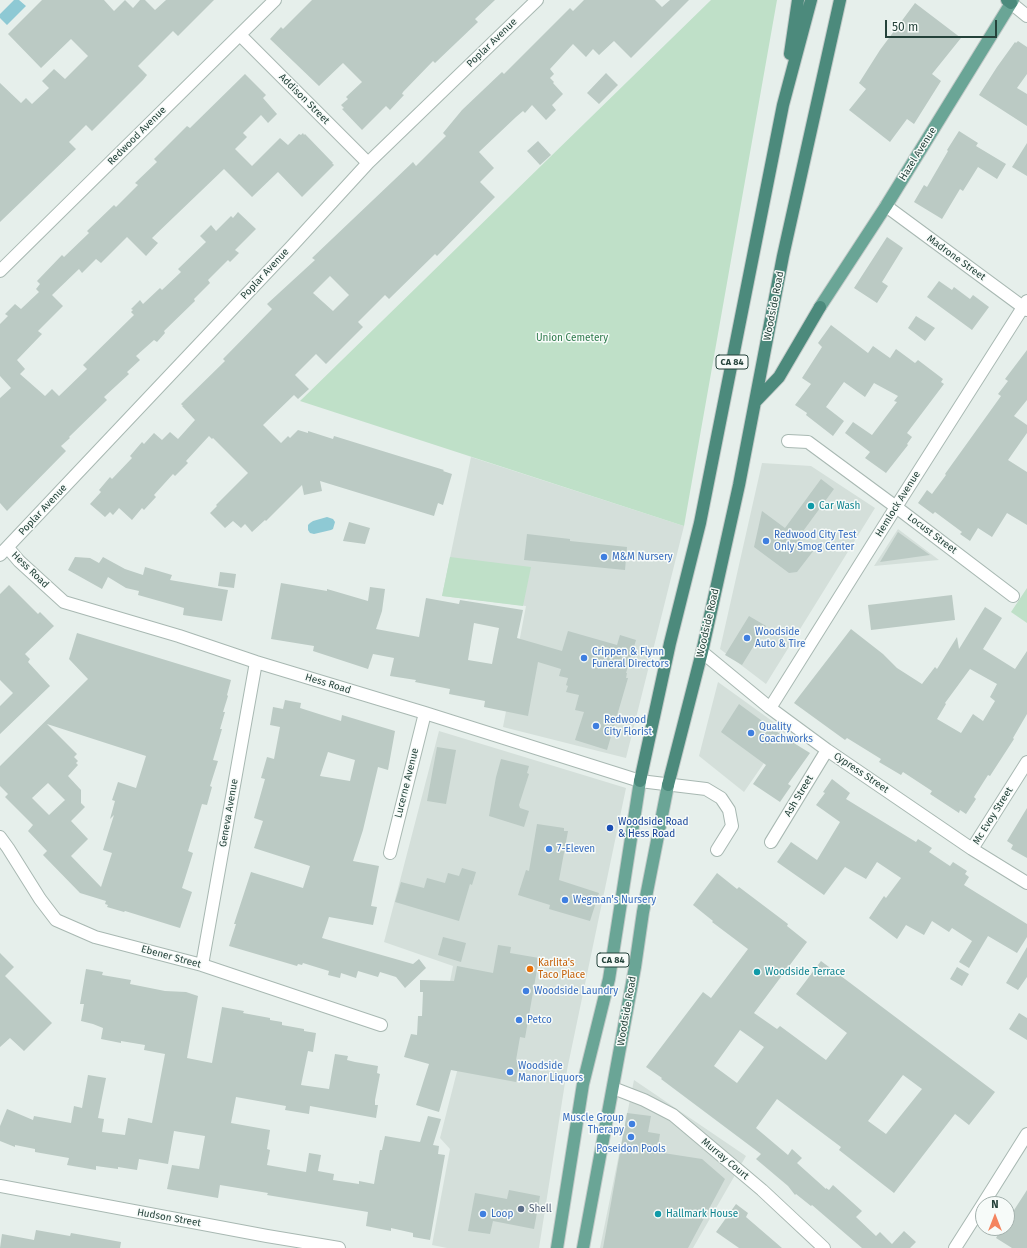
<!DOCTYPE html>
<style>
body{margin:0}
#map{position:relative;width:1027px;height:1248px;overflow:hidden;background:#e6efeb;font-family:"Fira Sans",sans-serif}
canvas{display:block}
.north{position:absolute;left:975px;top:1196px;width:40px;height:40px;box-sizing:border-box;background:#f7fbf9;border:1px solid #a3b1ad;border-radius:50%;rotate:0deg;font-size:11px;font-weight:700;line-height:16px;text-align:center;color:#24423a}
.north::after{content:'';display:block;margin:auto;width:14px;height:18px;background:#f4845f;clip-path:polygon(50% 0,100% 100%,50% 72%,0 100%)}
.scale{position:absolute;left:885px;top:20px;width:112px;height:18px;box-sizing:border-box;border:2px solid #24423a;border-top:0;padding-left:5px;font-size:12px;line-height:14px;white-space:nowrap;color:#24423a;-webkit-text-stroke:3px #f7fbf9;paint-order:stroke}
</style>
<div id="map">
<canvas width="1027" height="1248"></canvas>
<div class="north">N</div>
<div class="scale">50 m</div>
</div>
<script>
const c = document.querySelector('canvas').getContext('2d');
c.lineJoin = 'round';
function fillPath(path, color) {
  c.fillStyle = color;
  c.fill(path, 'evenodd');
}
function poly(rows) {
  const path = new Path2D();
  for (const r of rows) {
    path.moveTo(r[0], r[1]);
    for (let i = 2; i < r.length; i += 2) path.lineTo(r[i], r[i + 1]);
  }
  return path;
}
function trace(path, color, width, dash) {
  c.strokeStyle = color;
  c.lineWidth = width;
  c.lineCap = dash ? 'butt' : 'round';
  c.setLineDash(dash || []);
  c.stroke(path);
}
function label(font, color, halo, rows, align = 'center') {
  c.font = font + ' "Fira Sans",sans-serif';
  c.lineWidth = 3;
  c.setLineDash([]);
  c.textBaseline = 'middle';
  c.strokeStyle = halo;
  c.fillStyle = color;
  for (const [text, x, y, turn = 0] of rows) {
    c.save();
    c.translate(x, y);
    c.rotate((+turn || 0) * Math.PI / 180);
    c.textAlign = isNaN(turn) ? turn : align;
    if (halo) c.strokeText(text, 0, 0);
    c.fillText(text, 0, 0);
    c.restore();
  }
}
fillPath(poly([
 [471,457,684,526,626,758,503,727,526,606,442,596],
 [762,463,811,466,875,508,766,684,720,649],
 [898,529,939,560,874,566],
 [718,682,786,731,744,792,699,756],
 [439,731,626,788,567,1070,539,1248,447,1248,432,1245,450,1149,440,1138,463,1048,439,1038,453,966,384,942],
 [634,1080,746,1156,693,1248,600,1248]
]), '#d4dfda');
fillPath(poly([
 [711,0,777,0,684,526,300,401],
 [450,557,531,567,523,606,442,596],
 [1027,588,1027,623,1011,612]
]), '#bfe0c8');
fillPath(poly([
 [14,0,19,0,26,6,7,25,0,18,0,14],
 [327,517,333,519,335,522,333,529,331,530,314,534,310,533,308,530,308,525,310,523,313,521]
]), '#8ec9d4');
fillPath(poly([
 [42,0,104,0,114,11,125,0,133,8,140,0,145,0,155,10,166,0,214,0,178,36,173,31,138,66,147,75,143,80,92,131,86,125,69,142,76,149,0,222,0,83,21,103,26,98,32,104,49,88,42,81,54,69,65,79,88,56,71,39,41,68,8,34],
 [312,0,495,0,475,19,478,22,435,63,433,61,403,92,402,94,404,95,390,110,386,106,362,130,342,109,344,108,341,105,348,99,346,97,362,82,343,63,319,86,270,39,281,27,283,29],
 [584,0,655,0,662,7,670,0,689,0,631,58,614,41,599,55,593,49,586,57,573,44,550,69,554,74,550,78,554,82,553,83,563,94,552,105,556,110,546,120,532,105,525,113,523,111,516,117,479,152,494,168,480,182,495,197,437,256,435,254,389,299,385,295,358,322,363,327,326,364,316,354,295,375,309,389,298,399,294,395,263,425,281,443,288,436,290,438,298,430,308,433,308,431,333,439,334,436,444,470,443,471,452,474,443,505,438,503,434,516,320,481,322,491,304,495,302,485,266,521,265,520,252,532,245,524,241,528,233,521,225,528,210,513,217,506,216,505,248,473,213,438,212,439,209,436,186,461,188,463,175,476,173,474,154,495,156,497,144,510,142,508,132,520,119,508,113,515,110,512,105,517,90,504,101,492,99,490,110,477,112,479,132,458,130,456,142,442,144,444,154,433,162,440,170,432,178,439,195,420,182,406,183,406,181,404,225,361,223,359,272,309,267,304,315,260,312,258,413,162,416,166,446,136,443,133,462,110,502,72,504,74,570,8,573,11],
 [330,276,349,295,333,311,313,293],
 [915,3,961,38,932,74,941,81,914,124,907,119,890,142,849,110,866,89,859,83,880,50],
 [1018,41,1027,47,1027,74,1017,88,1027,94,1027,126,979,95,997,67,1015,42,1016,43],
 [606,73,618,85,599,104,587,93],
 [245,74,266,95,263,98,277,114,268,123,261,115,243,133,247,137,235,149,252,166,280,138,288,145,299,134,301,135,303,133,304,135,305,134,333,163,332,163,334,165,302,197,278,172,252,197,224,169,152,238,158,243,146,256,127,237,101,263,96,259,82,273,79,269,52,295,63,306,38,331,42,334,17,360,25,369,20,374,45,396,52,389,59,396,87,369,83,365,134,315,131,312,133,310,131,309,140,300,143,304,160,288,162,290,181,272,178,269,206,242,200,236,211,225,216,231,231,216,233,218,238,212,256,229,235,250,239,253,230,262,228,260,208,280,210,283,194,299,195,301,164,331,165,333,157,342,154,340,136,356,140,360,127,372,129,374,104,397,107,400,69,437,70,438,61,446,66,451,7,511,0,503,0,398,11,388,0,376,0,324,8,316,5,314,15,304,21,309,39,292,36,289,40,284,37,281,62,255,64,257,89,233,87,231,114,205,116,207,138,185,135,183,157,162,154,159,187,126,190,128],
 [959,131,978,143,976,146,1006,164,997,179,978,167,963,191,960,189,942,219,914,202,924,185,927,187,948,151,947,150],
 [538,141,551,155,540,165,527,151],
 [1027,143,1027,176,1012,167],
 [887,237,903,248,882,282,888,286,877,303,854,288],
 [939,281,952,290,954,287,970,299,973,295,989,307,972,330,927,297],
 [916,316,935,328,925,341,908,328],
 [831,325,868,353,873,346,890,358,896,349,915,363,918,360,943,379,941,382,944,384,907,433,912,437,907,444,908,445,886,473,865,458,870,452,845,433,853,422,872,435,897,402,894,401,898,396,874,383,865,397,844,382,826,407,844,421,833,436,806,415,807,413,795,405,811,384,802,378,822,347,818,343],
 [1027,350,1027,400,1014,416,1027,425,1027,433,1008,460,1027,472,1027,525,1007,513,992,537,978,528,970,541,960,534,962,532,935,512,933,514,918,503,927,490,932,494,946,475,945,474,1001,396,998,394,1008,381,1005,379],
 [821,479,834,489,798,538,814,550,797,572,789,573,754,547,762,511,785,528],
 [349,522,370,528,365,544,343,541],
 [898,532,930,555,880,562],
 [527,534,570,539,570,541,627,547,625,570,524,560],
 [75,557,90,558,99,563,103,557,125,569,143,575,145,567,172,575,170,580,228,590,222,621,183,615,184,608,138,595,139,591,126,588,108,577,102,589,68,570],
 [220,572,236,574,234,588,218,586],
 [281,583,327,591,327,589,368,601,370,587,385,589,382,611,376,629,419,637,426,598,459,604,460,600,523,610,517,638,562,651,568,631,617,645,620,635,636,640,626,673,627,673,626,678,628,678,607,750,575,740,584,712,575,710,579,695,566,692,568,686,566,685,568,678,559,676,561,669,538,662,528,716,484,707,485,701,449,694,450,689,415,682,416,680,390,676,394,658,373,654,368,669,313,651,314,646,271,639],
 [474,623,499,628,492,664,468,660],
 [9,585,38,614,40,612,54,626,25,654,30,659,28,662,50,686,0,734,0,706,13,693,0,680,0,594],
 [952,595,955,620,871,630,868,605],
 [985,607,1002,618,983,649,1015,669,1027,651,1027,714,1013,738,1014,739,990,776,988,775,974,797,976,799,966,814,960,810,959,813,930,794,932,791,903,772,901,775,879,762,881,759,847,738,845,740,794,703,851,629,883,654,897,668,922,684,935,667,937,669,957,637,959,649],
 [970,669,997,684,990,697,995,701,983,721,973,714,961,733,937,719,946,704,945,703],
 [749,616,766,626,742,665,725,655],
 [77,633,231,680,227,695,228,696,223,712,225,712,220,729,222,729,213,760,218,761,210,786,212,787,207,805,202,804,188,851,193,853,182,888,192,892,180,928,125,911,124,912,107,907,108,905,105,904,106,901,80,893,43,855,47,851,28,831,33,825,5,797,8,794,0,786,0,766,88,679,69,659],
 [47,724,146,756,136,788,118,782,112,800,115,801,110,819,114,815,103,850,112,853,101,887,71,856,88,839,71,821,85,807,81,803,81,790,68,776,78,765,76,763,78,761,74,757,77,754],
 [48,783,65,800,49,815,32,798],
 [285,700,301,703,300,708,341,721,342,715,395,731,388,770,378,767,363,830,353,861,379,866,371,906,377,907,373,925,329,917,322,938,413,964,419,959,426,968,405,988,396,977,380,972,378,977,358,971,356,978,341,973,340,978,328,975,329,971,303,963,302,965,298,964,297,966,229,946,236,924,234,924,251,872,303,888,310,866,254,848,263,821,254,818,265,779,261,778,267,757,274,759,280,727,270,725,273,707,283,709],
 [328,752,355,760,350,781,320,776],
 [739,704,784,737,810,753,788,784,791,786,780,802,753,784,766,765,721,732],
 [437,747,456,750,446,804,427,801],
 [501,759,529,766,527,773,529,774,519,805,520,808,529,811,524,827,489,816,496,777],
 [832,779,850,793,846,799,916,842,918,839,932,848,929,852,950,866,953,862,967,871,965,874,969,877,964,885,1027,924,1027,937,1017,953,988,936,969,968,959,962,972,941,952,928,949,932,932,921,924,935,906,925,897,939,869,918,884,896,886,898,901,878,877,862,866,879,845,867,824,895,777,862,791,842,817,860,840,822,816,805,825,793,823,792],
 [1027,808,1027,858,1011,849,1013,845,1007,841],
 [537,824,564,828,564,831,568,831,559,880,599,893,590,921,549,909,550,905,518,895,526,870,529,871],
 [462,868,476,872,472,885,470,884,459,921,395,902,401,882,424,888,427,878,445,883,448,873,459,876],
 [717,873,737,889,739,887,788,924,787,926,807,942,754,1013,777,1029,780,1026,826,1060,847,1033,796,994,821,961,995,1092,969,1125,955,1114,894,1193,839,1150,841,1147,777,1099,756,1128,788,1155,792,1149,802,1158,797,1163,826,1189,826,1188,829,1190,833,1185,862,1211,856,1217,876,1236,880,1232,892,1244,904,1231,916,1242,910,1248,862,1248,812,1205,811,1206,796,1194,795,1195,788,1186,756,1159,761,1154,661,1079,662,1078,646,1067,703,992,711,998,748,949,712,922,713,921,693,905],
 [740,1030,764,1047,737,1083,714,1066],
 [903,1075,922,1089,886,1134,868,1121],
 [443,937,466,943,461,962,438,955],
 [498,945,511,947,510,953,539,958,525,1038,520,1037,516,1060,520,1061,516,1082,451,1070,439,1112,416,1105,429,1064,404,1057,411,1034,417,1035,418,1016,422,1016,423,992,420,992,420,980,454,981,457,966,493,973],
 [1027,947,1027,977,1018,990,1006,983],
 [0,953,14,967,5,976,52,1023,24,1051,10,1038,0,1047],
 [957,967,969,974,962,986,950,979],
 [86,969,103,972,102,975,131,980,130,984,165,991,186,992,198,996,187,1058,212,1063,222,1007,244,1011,243,1013,270,1018,270,1020,282,1022,282,1025,304,1029,304,1031,316,1033,313,1052,308,1051,301,1085,329,1089,335,1054,348,1056,347,1060,355,1062,378,1066,377,1073,380,1074,375,1100,375,1105,378,1105,376,1118,310,1106,309,1114,285,1110,286,1106,236,1097,231,1123,270,1130,267,1149,270,1150,267,1165,306,1172,309,1153,321,1155,318,1171,334,1174,333,1180,359,1184,359,1181,374,1184,380,1150,382,1150,385,1136,420,1142,428,1116,441,1119,433,1145,439,1146,438,1154,445,1155,430,1240,413,1237,413,1233,391,1228,391,1231,366,1226,368,1212,267,1195,268,1193,220,1185,218,1198,167,1189,172,1165,199,1169,205,1136,174,1131,168,1164,139,1159,137,1170,118,1167,118,1169,96,1166,96,1170,67,1165,69,1158,35,1152,35,1149,15,1145,15,1147,0,1141,0,1126,7,1109,33,1120,34,1116,71,1123,74,1106,82,1108,88,1075,106,1078,98,1118,104,1119,102,1132,125,1135,128,1118,152,1123,165,1054,144,1050,145,1045,121,1041,121,1043,101,1039,103,1028,93,1024,81,1021,84,1004,80,1004],
 [1019,1013,1027,1018,1027,1040,1009,1029],
 [627,1113,651,1116,648,1132,660,1134,657,1152,702,1159,725,1179,688,1248,603,1248],
 [509,1190,540,1196,534,1229,493,1221,490,1234,468,1231,475,1193,507,1199],
 [1027,1190,1027,1248,1012,1248,996,1238,1002,1228,1007,1228,1007,1221],
 [736,1204,748,1213,746,1217,782,1248,739,1248,716,1232],
 [36,1230,70,1236,71,1233,121,1242,120,1248,0,1248,2,1234,34,1240]
]), '#bbcac4');
const minor = poly([
 [1011,3,1027,16],
 [240,35,368,163],
 [886,206,1027,310],
 [0,271,275,0],
 [788,441,808,442,896,507,1013,596],
 [8,548,19,561,64,602,179,636,256,662,425,713,640,781,706,789,721,798,729,810,732,826,717,850],
 [0,555,291,247,368,163,537,0],
 [702,652,770,708,827,750,972,849,1027,883],
 [770,708,896,507,1027,301],
 [0,837,8,848,40,899,56,920,95,937,202,965,381,1025],
 [771,842,827,750],
 [972,849,1027,762],
 [390,853,425,713],
 [202,965,256,662],
 [613,1088,644,1100,673,1115,762,1190,824,1248],
 [0,1186,267,1236,339,1248],
 [983,1204,1027,1134],
 [955,1248,983,1204]
]);
const primary = poly([
 [820,307,886,206,1013,0],
 [557,1248,583,1084,609,979,640,781],
 [583,1248,635,967,643,912,668,785]
]);
const trunk = poly([
 [1007,0,1011,3],
 [790,54,798,0],
 [756,401,779,377,820,307],
 [640,781,670,643,700,523,783,105,811,0],
 [668,785,702,652,739,485,783,256,840,0]
]);
trace(minor, '#a8b8b2', 14);
trace(primary, '#c2cac8', 14);
trace(trunk, '#c2cac8', 14);
trace(minor, '#fff', 12);
trace(primary, '#6aa596', 12);
trace(trunk, '#4c8a7c', 12);
for (const [x, y, r, color] of [
 [811,506,4,"#0f9aa8"],
 [766,541,4,"#3f7fe0"],
 [604,557,4,"#3f7fe0"],
 [747,638,4,"#3f7fe0"],
 [584,658,4,"#3f7fe0"],
 [596,726,4,"#3f7fe0"],
 [751,733,4,"#3f7fe0"],
 [610,828,4,"#1a4fb4"],
 [549,849,4,"#3f7fe0"],
 [565,900,4,"#3f7fe0"],
 [530,969,4,"#e8710a"],
 [757,972,4,"#0f9aa8"],
 [526,991,4,"#3f7fe0"],
 [519,1020,4,"#3f7fe0"],
 [510,1072,4,"#3f7fe0"],
 [632,1124,4,"#3f7fe0"],
 [631,1137,4,"#3f7fe0"],
 [521,1209,4,"#5c6f8a"],
 [483,1214,4,"#3f7fe0"],
 [658,1214,4,"#0f9aa8"]
]) {
  const dot = new Path2D();
  dot.arc(x, y, r, 0, 2 * Math.PI);
  c.fillStyle = color;
  c.fill(dot);
  trace(dot, '#f7fbf9', 1.5);
}
for (const [x, y, w] of [
 [732,362,32],
 [613,960,32]
]) {
  const box = new Path2D();
  box.roundRect(x - w / 2, y - 7, w, 14, 3);
  c.fillStyle = '#f7fbf9';
  c.fill(box);
  trace(box, '#24423a', 1);
}
label('bold 9px', '#24423a', null, [
 ["CA 84",732,362],
 ["CA 84",613,960]
]);
label('10px', '#24423a', '#f7fbf9', [
 ["Poplar Avenue",492,43,-44],
 ["Addison Street",304,99,45],
 ["Redwood Avenue",137,136,-45],
 ["Hazel Avenue",918,154,-58],
 ["Madrone Street",956,258,36],
 ["Poplar Avenue",265,274,-47],
 ["Woodside Road",774,306,-79],
 ["Hemlock Avenue",898,504,-58],
 ["Poplar Avenue",43,510,-47],
 ["Locust Street",932,534,37],
 ["Hess Road",30,570,44],
 ["Woodside Road",708,623,-77],
 ["Hess Road",328,684,17],
 ["Cypress Street",861,773,34],
 ["Lucerne Avenue",407,783,-76],
 ["Ash Street",799,796,-59],
 ["Geneva Avenue",229,813,-80],
 ["Mc Evoy Street",993,816,-58],
 ["Ebener Street",171,957,15],
 ["Woodside Road",627,1011,-80],
 ["Murray Court",725,1159,40],
 ["Hudson Street",169,1218,10]
]);
label('10px', '#2d7a4b', '#f7fbf9', [
 ["Union Cemetery",572,338]
]);
label('10px', '#0d838f', '#f7fbf9', [
 ["Car Wash",819,506],
 ["Woodside Terrace",765,972],
 ["Hallmark House",666,1214]
], 'left');
label('10px', '#366cbe', '#f7fbf9', [
 ["Redwood City Test",774,535],
 ["Only Smog Center",774,547],
 ["M&M Nursery",612,557],
 ["Woodside",755,632],
 ["Auto & Tire",755,644],
 ["Crippen & Flynn",592,652],
 ["Funeral Directors",592,664],
 ["Redwood",604,720],
 ["City Florist",604,732],
 ["Quality",759,727],
 ["Coachworks",759,739],
 ["7-Eleven",557,849],
 ["Wegman's Nursery",573,900],
 ["Woodside Laundry",534,991],
 ["Petco",527,1020],
 ["Woodside",518,1066],
 ["Manor Liquors",518,1078],
 ["Muscle Group",624,1118,"right"],
 ["Therapy",624,1130,"right"],
 ["Poseidon Pools",631,1149,"center"],
 ["Loop",491,1214]
], 'left');
label('10px', '#164399', '#f7fbf9', [
 ["Woodside Road",618,822],
 ["& Hess Road",618,834]
], 'left');
label('10px', '#c56008', '#f7fbf9', [
 ["Karlita's",538,963],
 ["Taco Place",538,975]
], 'left');
label('10px', '#4e5e75', '#f7fbf9', [
 ["Shell",529,1209]
], 'left');
</script>
